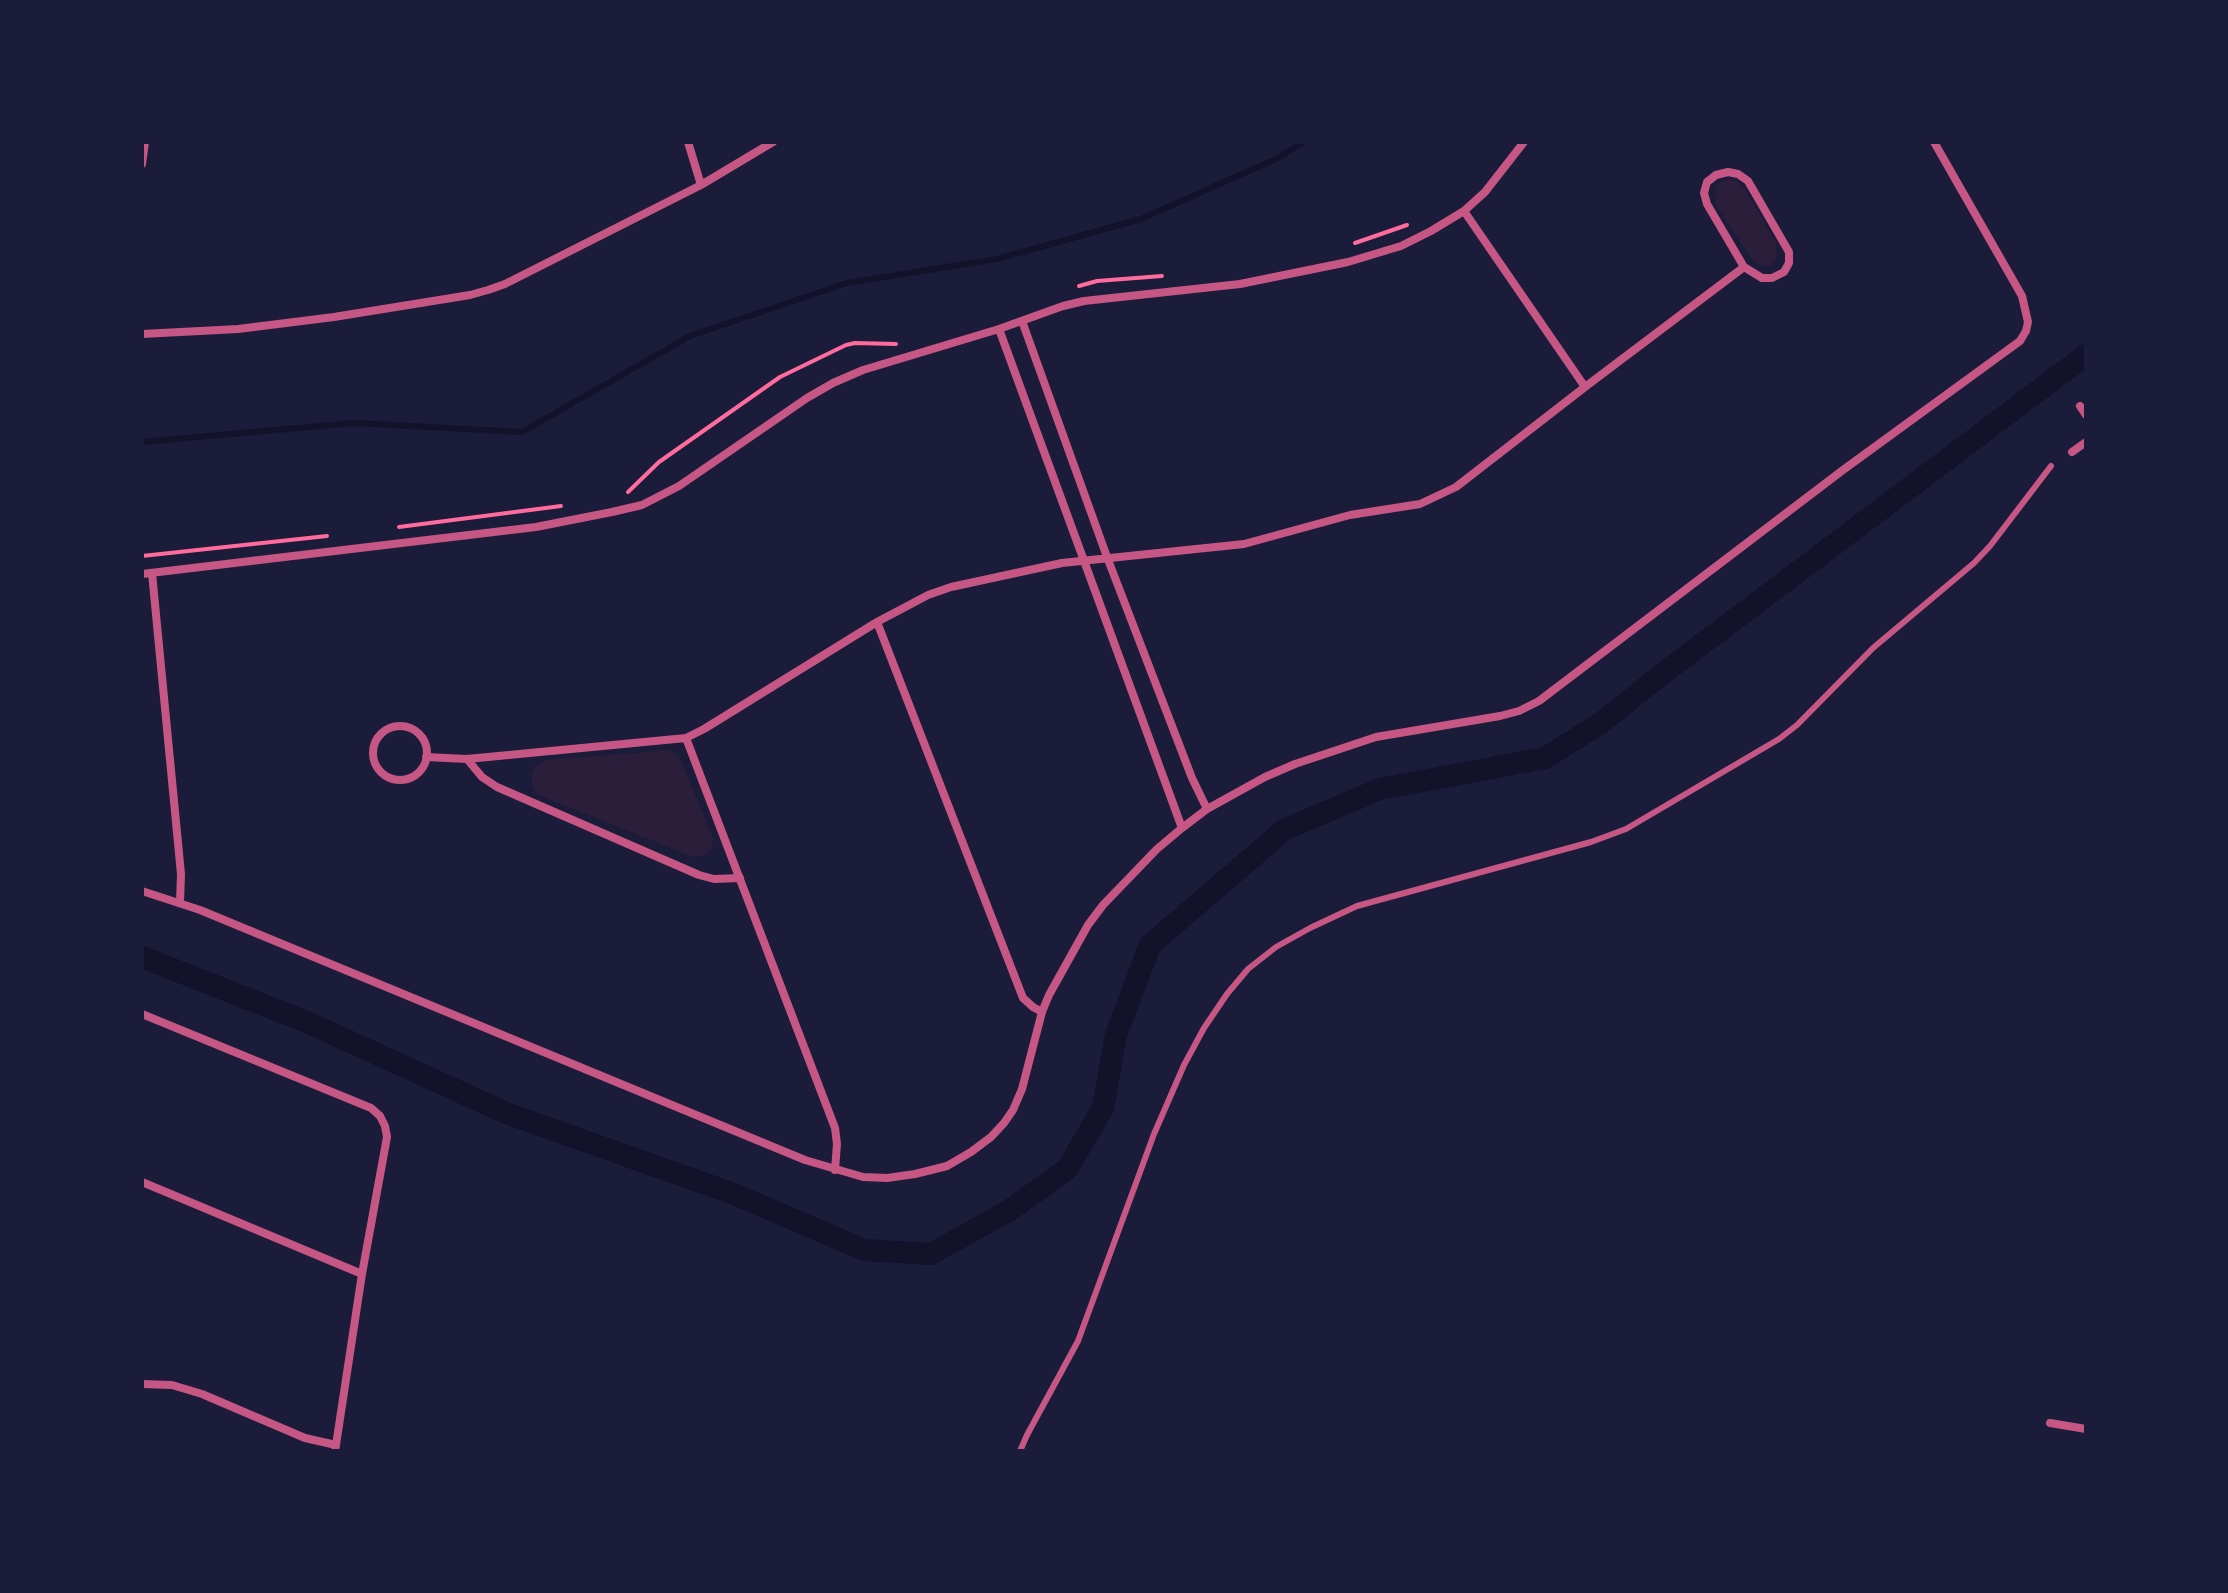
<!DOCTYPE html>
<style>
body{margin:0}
#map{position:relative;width:2228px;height:1593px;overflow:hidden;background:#1b1b3a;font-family:"Noto Sans",sans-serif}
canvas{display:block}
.frame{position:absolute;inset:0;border:144px solid #1b1b3a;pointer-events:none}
</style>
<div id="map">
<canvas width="2228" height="1593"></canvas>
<div class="frame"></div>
</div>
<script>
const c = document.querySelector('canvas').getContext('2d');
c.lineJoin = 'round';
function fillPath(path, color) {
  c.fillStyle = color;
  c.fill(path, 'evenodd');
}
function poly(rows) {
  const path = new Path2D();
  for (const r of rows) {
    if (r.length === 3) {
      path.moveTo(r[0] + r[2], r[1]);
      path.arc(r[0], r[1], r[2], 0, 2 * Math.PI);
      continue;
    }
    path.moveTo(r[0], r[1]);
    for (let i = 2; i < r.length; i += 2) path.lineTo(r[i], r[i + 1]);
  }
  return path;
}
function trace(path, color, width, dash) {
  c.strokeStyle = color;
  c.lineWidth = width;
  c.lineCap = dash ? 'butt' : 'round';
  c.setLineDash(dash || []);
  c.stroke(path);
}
fillPath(poly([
 [1727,179,1736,181,1744,187,1776,243,1776,260,1772,265,1764,267,1753,261,1715,204,1716,188,1720,182],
 [669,750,679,756,713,838,712,848,706,855,693,857,536,794,532,785,532,774,536,766,546,760]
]), '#2a1e3b');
trace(poly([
 [142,442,354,423,522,432,690,336,847,283,997,259,1141,219,1278,158,1304,142]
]), '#12122b', 6);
trace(poly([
 [142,957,309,1023,506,1113,734,1194,864,1250,931,1254,1010,1210,1067,1169,1103,1108,1116,1035,1150,945,1284,830,1380,789,1545,758,1601,723,1666,671,2086,355]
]), '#12122b', 22);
trace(poly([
 [1355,243,1407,225],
 [1079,286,1097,281,1162,276],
 [628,492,659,462,780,377,846,345,855,343,896,344],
 [399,527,561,506],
 [142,556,327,536]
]), '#ff6b9d', 4);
trace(poly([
 [1020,1451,1027,1435,1078,1341,1154,1134,1184,1065,1204,1028,1227,994,1248,969,1276,947,1310,928,1357,906,1591,842,1626,829,1779,739,1797,725,1873,648,1974,563,1990,546,2051,466]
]), '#c65784', 6);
trace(poly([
 [688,142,701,185],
 [142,164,145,142],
 [1728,172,1738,174,1748,181,1789,252,1789,263,1784,272,1772,278,1762,278,1744,267,1707,204,1704,193,1707,182,1716,175,1728,172],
 [1464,211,1585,387,1744,267],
 [1022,321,1107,557,1192,778,1207,809],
 [999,329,1182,828],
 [142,334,238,329,334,317,470,295,488,290,505,284,701,185,773,142],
 [2080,406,2086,415],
 [2072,452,2086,442],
 [152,573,181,874,180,902],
 [142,574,536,527,612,512,642,505,679,486,807,398,833,383,863,370,999,329,1063,306,1084,301,1240,284,1348,262,1401,246,1431,231,1464,211,1485,192,1524,142],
 [877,622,1023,998,1033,1007,1042,1012],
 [400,753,27],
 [686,738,835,1128,837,1144,835,1170],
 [426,757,467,759,686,738,704,729,877,622,928,595,951,587,1062,563,1244,544,1350,515,1420,504,1456,487,1585,387],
 [467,759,482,777,497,787,699,875,714,879,740,878],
 [142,891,200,910,805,1160,863,1177,887,1178,915,1174,947,1166,971,1152,991,1137,1004,1123,1013,1110,1022,1089,1042,1012,1049,995,1088,925,1103,905,1157,849,1182,828,1207,809,1265,777,1295,764,1376,737,1500,716,1519,711,1539,701,1843,470,2020,341,2026,331,2028,322,2022,296,1934,142],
 [142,1014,371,1108,380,1116,385,1126,387,1137,362,1274,336,1445],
 [142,1182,362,1274],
 [142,1384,172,1385,202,1394,305,1438,336,1445,335,1451],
 [2050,1423,2086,1429]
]), '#c65784', 8);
</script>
